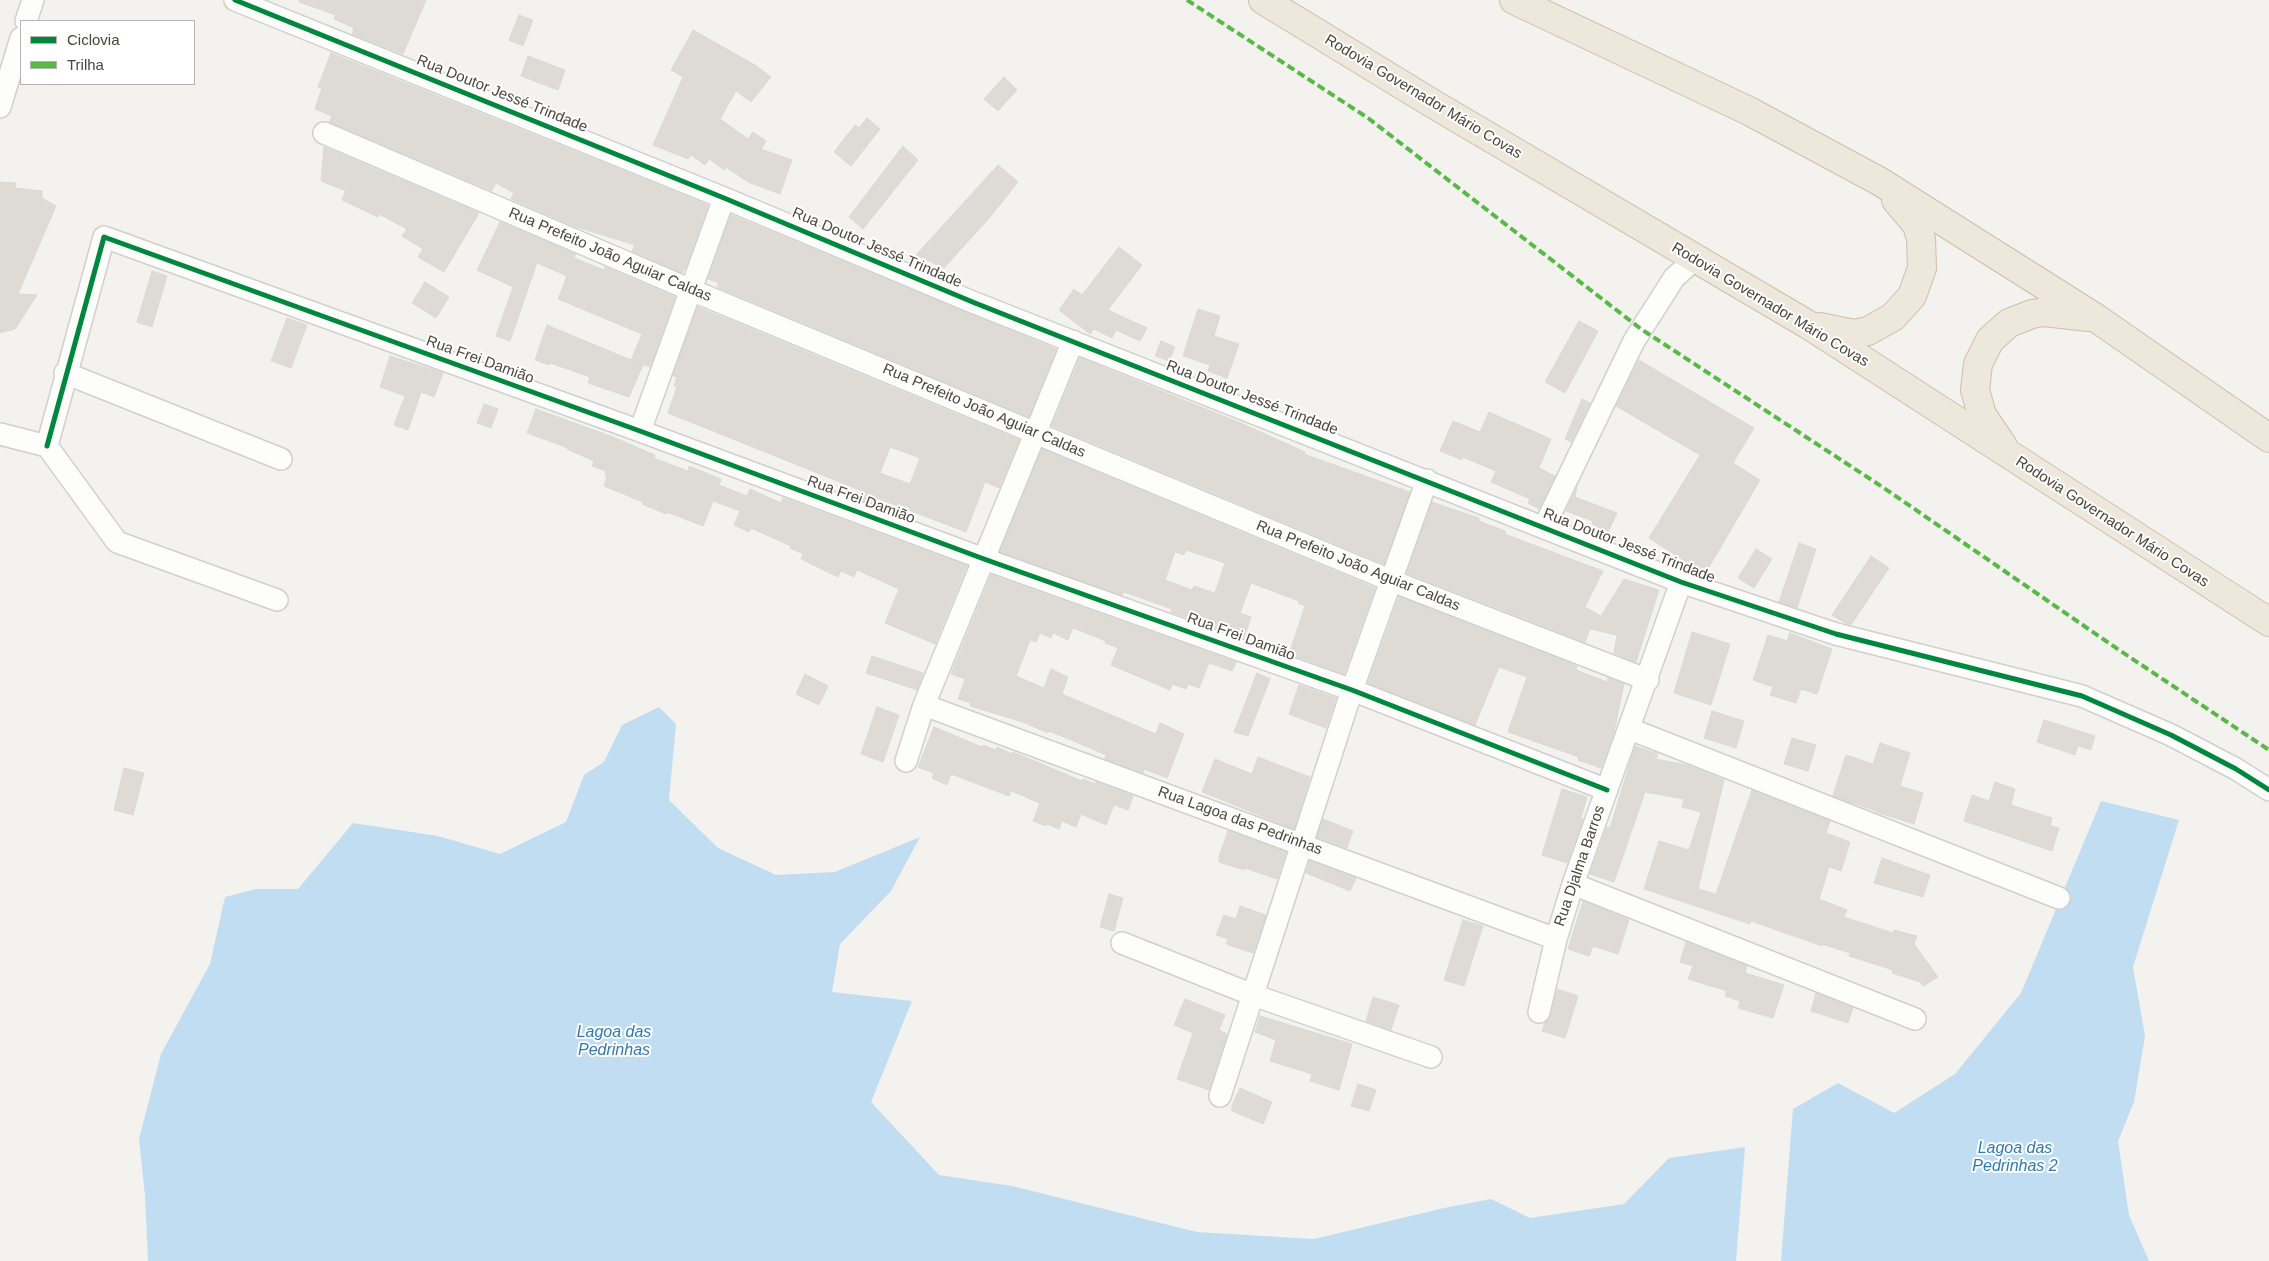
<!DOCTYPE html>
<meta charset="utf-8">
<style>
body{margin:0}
#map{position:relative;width:2269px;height:1261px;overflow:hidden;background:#f4f2ee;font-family:Arial,sans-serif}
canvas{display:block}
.legend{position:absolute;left:20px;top:20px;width:175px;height:65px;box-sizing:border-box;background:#fff;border:1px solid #b7b4b0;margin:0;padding:6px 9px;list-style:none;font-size:15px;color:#4b4439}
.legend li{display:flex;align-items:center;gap:10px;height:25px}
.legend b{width:25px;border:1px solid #b7b4b0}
</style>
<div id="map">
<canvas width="2269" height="1261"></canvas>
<ul class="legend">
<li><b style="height:6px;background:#00873e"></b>Ciclovia</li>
<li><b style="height:6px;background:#58b947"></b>Trilha</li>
</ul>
</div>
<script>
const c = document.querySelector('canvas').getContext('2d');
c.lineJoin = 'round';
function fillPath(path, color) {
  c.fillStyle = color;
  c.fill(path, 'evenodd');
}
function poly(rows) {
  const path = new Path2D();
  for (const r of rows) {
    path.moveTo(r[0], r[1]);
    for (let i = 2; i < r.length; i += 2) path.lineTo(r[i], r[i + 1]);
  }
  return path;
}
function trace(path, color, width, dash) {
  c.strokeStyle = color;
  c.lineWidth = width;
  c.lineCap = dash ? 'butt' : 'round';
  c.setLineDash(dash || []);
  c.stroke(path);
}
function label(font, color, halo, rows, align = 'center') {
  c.font = font + ' Arial,sans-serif';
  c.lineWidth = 4;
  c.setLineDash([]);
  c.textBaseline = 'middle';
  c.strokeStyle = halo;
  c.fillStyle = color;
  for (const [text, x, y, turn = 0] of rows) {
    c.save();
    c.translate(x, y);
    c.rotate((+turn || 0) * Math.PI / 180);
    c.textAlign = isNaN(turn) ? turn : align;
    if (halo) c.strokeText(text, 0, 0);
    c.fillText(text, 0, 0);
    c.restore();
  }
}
fillPath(poly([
 [659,707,676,724,669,800,718,848,776,875,835,872,920,837,891,891,840,944,832,992,912,1001,871,1102,939,1175,1012,1186,1197,1232,1314,1239,1444,1208,1491,1199,1530,1218,1624,1204,1669,1158,1745,1147,1736,1261,148,1261,145,1196,139,1139,161,1054,210,964,225,897,256,889,298,889,353,823,438,836,500,854,566,822,584,775,604,762,622,725],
 [2101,801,2179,820,2133,967,2145,1036,2134,1102,2118,1141,2129,1215,2149,1261,1781,1261,1793,1109,1838,1083,1894,1113,1955,1074,2021,993]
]), '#c0ddf1');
const building = poly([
 [299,0,426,0,403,54,352,34,354,28,334,19,336,15,299,2,299,0],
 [519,15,533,20,523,46,509,40,519,15],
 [693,30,755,65,771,77,751,102,736,91,720,119,748,139,753,132,766,141,761,149,792,160,780,194,748,182,726,167,724,170,709,159,705,165,691,155,688,159,653,145,683,77,671,70,693,30],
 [331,53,708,205,685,269,682,273,632,251,635,245,573,226,511,199,514,193,496,183,492,191,329,122,332,116,315,109,322,88,318,87,331,53],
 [528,56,565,70,558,90,521,76,528,56],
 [1004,77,1017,90,998,111,984,99,1004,77],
 [867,118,880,129,851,166,834,152,855,125,859,128,867,118],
 [903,146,918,160,863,229,849,217,903,146],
 [324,147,479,213,444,272,418,257,423,249,402,236,407,229,379,214,378,217,342,200,346,191,321,181,324,147],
 [998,165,1018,182,991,216,944,268,916,255,998,165],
 [0,182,16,183,15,188,42,191,42,198,56,206,18,294,37,295,15,329,0,333,0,182],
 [731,215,1056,349,1029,417,717,287,719,283,708,279,731,215],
 [500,222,576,254,574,258,604,270,605,267,675,297,650,367,631,360,642,334,558,299,567,276,537,263,510,341,496,336,513,287,477,270,500,222],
 [1119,247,1142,265,1108,310,1147,328,1140,341,1116,330,1112,338,1094,329,1090,334,1059,310,1074,289,1082,295,1119,247],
 [152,271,167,276,152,327,137,322,152,271],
 [425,282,449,297,436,318,412,303,425,282],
 [698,307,1019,440,999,488,985,482,966,532,877,498,874,505,859,499,862,491,668,413,677,387,674,386,677,377,673,376,698,307],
 [890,447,920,458,910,484,880,473,890,447],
 [1198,309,1220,316,1214,336,1239,344,1227,378,1208,371,1210,365,1183,356,1198,309],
 [287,318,307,325,291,368,271,361,287,318],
 [1579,321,1598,331,1565,393,1545,382,1579,321],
 [547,325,643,365,629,397,588,383,590,377,550,363,549,365,535,360,547,325],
 [1161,341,1175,347,1169,361,1155,356,1161,341],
 [390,356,443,373,434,397,421,392,408,430,394,425,405,396,380,387,390,356],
 [1080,358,1243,424,1305,452,1304,454,1410,492,1384,564,1052,426,1080,358],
 [1639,360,1754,428,1733,463,1760,480,1705,574,1649,538,1700,455,1616,406,1639,360],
 [1582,399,1590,403,1571,442,1565,439,1582,399],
 [484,404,498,409,491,428,477,423,484,404],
 [536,409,613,437,655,455,654,458,688,471,689,466,721,479,719,485,747,496,750,489,781,503,783,498,967,566,935,644,885,623,899,589,857,570,854,577,841,571,838,577,801,559,803,554,790,548,791,546,751,528,749,532,734,525,740,511,713,501,703,526,667,512,666,514,642,504,643,502,604,486,607,476,605,475,606,471,592,466,594,461,567,449,568,448,527,433,536,409],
 [1489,412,1551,439,1539,468,1555,476,1539,509,1528,503,1530,499,1491,482,1496,471,1463,457,1462,460,1440,451,1453,421,1480,432,1489,412],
 [1042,449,1375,588,1344,674,1289,654,1305,606,1298,603,1299,601,1262,587,1251,583,1240,613,1251,617,1244,638,1171,612,1172,609,1124,592,1122,595,1000,552,1042,449],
 [1186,550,1225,563,1215,593,1194,586,1192,590,1165,580,1175,552,1184,555,1186,550],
 [1577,488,1575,497,1617,513,1608,532,1592,524,1593,521,1566,511,1577,488],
 [1432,502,1479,518,1479,521,1505,531,1505,534,1603,571,1585,607,1601,616,1624,579,1659,590,1636,662,1614,653,1617,635,1590,629,1585,642,1407,573,1432,502],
 [1799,543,1816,549,1797,608,1779,602,1799,543],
 [1756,549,1772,559,1754,588,1738,578,1756,549],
 [1871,556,1889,568,1851,625,1845,623,1832,615,1871,556],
 [991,575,1236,662,1232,671,1209,663,1199,688,1188,684,1186,689,1172,684,1170,690,1111,665,1118,648,1105,643,1106,641,1073,628,1068,640,1053,633,1051,638,1040,633,1036,642,1030,640,1016,676,1044,688,1051,669,1068,677,1062,694,1156,734,1160,723,1184,734,1167,778,1144,769,1143,773,1105,759,1106,755,1088,747,1049,731,1048,733,1023,722,970,706,971,703,958,699,965,679,951,674,991,575],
 [1399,597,1577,666,1576,670,1607,682,1608,678,1624,684,1614,732,1601,768,1578,760,1579,757,1508,732,1527,677,1499,667,1475,725,1368,683,1399,597],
 [1692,632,1730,644,1711,705,1674,693,1692,632],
 [1790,633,1832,649,1817,694,1801,689,1796,703,1770,695,1773,687,1753,680,1768,635,1787,641,1790,633],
 [872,656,923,673,917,690,866,673,872,656],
 [1257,673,1270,679,1248,736,1234,732,1257,673],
 [805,674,828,686,819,705,796,694,805,674],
 [1299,685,1336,698,1326,728,1289,714,1299,685],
 [877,707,899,715,883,762,861,754,877,707],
 [1712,711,1744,721,1736,748,1704,738,1712,711],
 [2044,720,2095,736,2091,750,2078,746,2075,755,2037,742,2044,720],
 [934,727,982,747,983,745,996,750,997,747,1012,754,1013,752,1082,781,1083,779,1095,784,1096,782,1133,796,1128,810,1114,805,1106,825,1081,814,1076,827,1062,821,1059,829,1047,824,1046,826,1033,821,1040,803,1011,791,1009,796,951,774,947,785,932,778,934,773,918,767,934,727],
 [1792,738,1816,745,1808,771,1784,764,1792,738],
 [1880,743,1910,753,1900,786,1923,793,1914,824,1876,812,1876,811,1833,796,1846,755,1873,764,1880,743],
 [1635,746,1658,754,1656,759,1687,765,1724,780,1698,889,1716,894,1752,790,1830,821,1826,833,1850,842,1841,871,1829,867,1819,899,1847,910,1844,917,1893,933,1894,930,1917,936,1914,944,1938,977,1923,986,1920,982,1892,973,1893,970,1849,956,1850,953,1822,944,1822,946,1751,921,1750,924,1644,889,1659,841,1689,850,1701,812,1682,807,1684,799,1645,792,1614,882,1590,874,1607,827,1610,828,1635,746],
 [1258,757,1310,777,1294,829,1202,792,1215,759,1252,774,1258,757],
 [124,768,144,773,133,815,114,810,124,768],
 [1995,782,2015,789,2011,805,2052,818,2050,826,2059,828,2052,851,1964,821,1972,795,1989,801,1995,782],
 [1562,789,1587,797,1581,818,1583,819,1567,863,1542,855,1562,789],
 [1323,819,1353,831,1347,848,1317,837,1323,819],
 [1228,831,1286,852,1277,879,1245,868,1244,870,1219,862,1219,856,1228,831],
 [1882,858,1930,875,1923,897,1874,883,1882,858],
 [1310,861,1356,878,1350,891,1306,873,1310,861],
 [1109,894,1123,898,1114,931,1100,927,1109,894],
 [1583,901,1629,920,1618,954,1593,946,1589,956,1568,949,1583,901],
 [1240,906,1266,915,1253,953,1226,944,1228,939,1216,935,1224,915,1236,919,1240,906],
 [1463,920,1483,926,1464,986,1444,980,1463,920],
 [1686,942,1747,966,1745,973,1784,985,1773,1018,1738,1008,1740,1001,1725,996,1727,991,1688,979,1693,966,1680,962,1686,942],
 [1557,989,1578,996,1565,1038,1542,1031,1545,1023,1551,1015,1557,989],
 [1816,993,1853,1008,1848,1023,1811,1011,1816,993],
 [1373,997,1399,1005,1391,1030,1366,1021,1373,997],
 [1185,999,1225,1015,1219,1030,1227,1034,1209,1090,1177,1079,1193,1033,1174,1025,1185,999],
 [1260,1016,1352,1044,1339,1090,1310,1081,1312,1074,1270,1061,1276,1040,1255,1032,1260,1016],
 [1358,1084,1376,1090,1369,1111,1351,1106,1358,1084],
 [1240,1088,1272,1102,1263,1124,1232,1111,1232,1105,1240,1088]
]);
fillPath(building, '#dedbd6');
trace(building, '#dcd9d4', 1);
const minor = poly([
 [235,0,724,198,975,303,1681,582,1836,634,2082,696,2171,735,2236,769,2269,790],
 [26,21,33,0],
 [0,107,21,38],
 [324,133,691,290,1392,581,1648,680],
 [65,373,281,459],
 [640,431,724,198],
 [0,434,47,446,117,542,277,600],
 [47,446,104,237,640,431,984,559,1352,690,1607,790],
 [1544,527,1634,341,1674,278,1695,259],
 [924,705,1556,939],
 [1630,729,2059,898],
 [906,761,924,705,1073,341],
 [1573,884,1915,1019],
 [1122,943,1253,995,1431,1057],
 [1539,1012,1556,939,1573,884,1681,582],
 [1220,1096,1352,690,1427,480]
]);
const highway = poly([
 [1263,0,1435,105,1807,324,2269,622],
 [1514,0,1749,111,1879,181,2096,318,2269,438],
 [1820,327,1854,334,1868,331,1893,317,1912,296,1922,268,1921,239,1917,225,1896,200],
 [2003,446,1982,415,1975,390,1978,364,1990,340,2009,323,2032,314,2044,312,2089,317]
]);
trace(minor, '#d2d0cb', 24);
trace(highway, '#ccbfa9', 30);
trace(minor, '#fdfdfc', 21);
trace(highway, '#ede8db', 28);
trace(poly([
 [1187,0,1368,118,1641,329,1884,488,2119,650,2269,750]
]), '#58b947', 4, [8, 4]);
trace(poly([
 [235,0,724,198,975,303,1681,582,1836,634,2082,696,2171,735,2236,769,2269,790],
 [47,446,104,237,640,431,984,559,1352,690,1607,790]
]), '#00873e', 5);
label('15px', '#4b4439', '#fff', [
 ["Rua Doutor Jessé Trindade",502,94,22],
 ["Rodovia Governador Mário Covas",1423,97,31],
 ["Rua Doutor Jessé Trindade",877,248,23],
 ["Rua Prefeito João Aguiar Caldas",610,255,23],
 ["Rodovia Governador Mário Covas",1770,305,31],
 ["Rua Frei Damião",480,360,20],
 ["Rua Doutor Jessé Trindade",1252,398,21],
 ["Rua Prefeito João Aguiar Caldas",984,411,23],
 ["Rua Frei Damião",861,500,20],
 ["Rodovia Governador Mário Covas",2112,522,33],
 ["Rua Doutor Jessé Trindade",1629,546,21],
 ["Rua Prefeito João Aguiar Caldas",1358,566,22],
 ["Rua Frei Damião",1241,637,20],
 ["Rua Lagoa das Pedrinhas",1240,821,20],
 ["Rua Djalma Barros",1580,866,-71]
]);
label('italic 16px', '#2e7ab2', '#fff', [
 ["Lagoa das",614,1033],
 ["Pedrinhas",614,1051],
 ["Lagoa das",2015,1149],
 ["Pedrinhas 2",2015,1167]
]);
</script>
